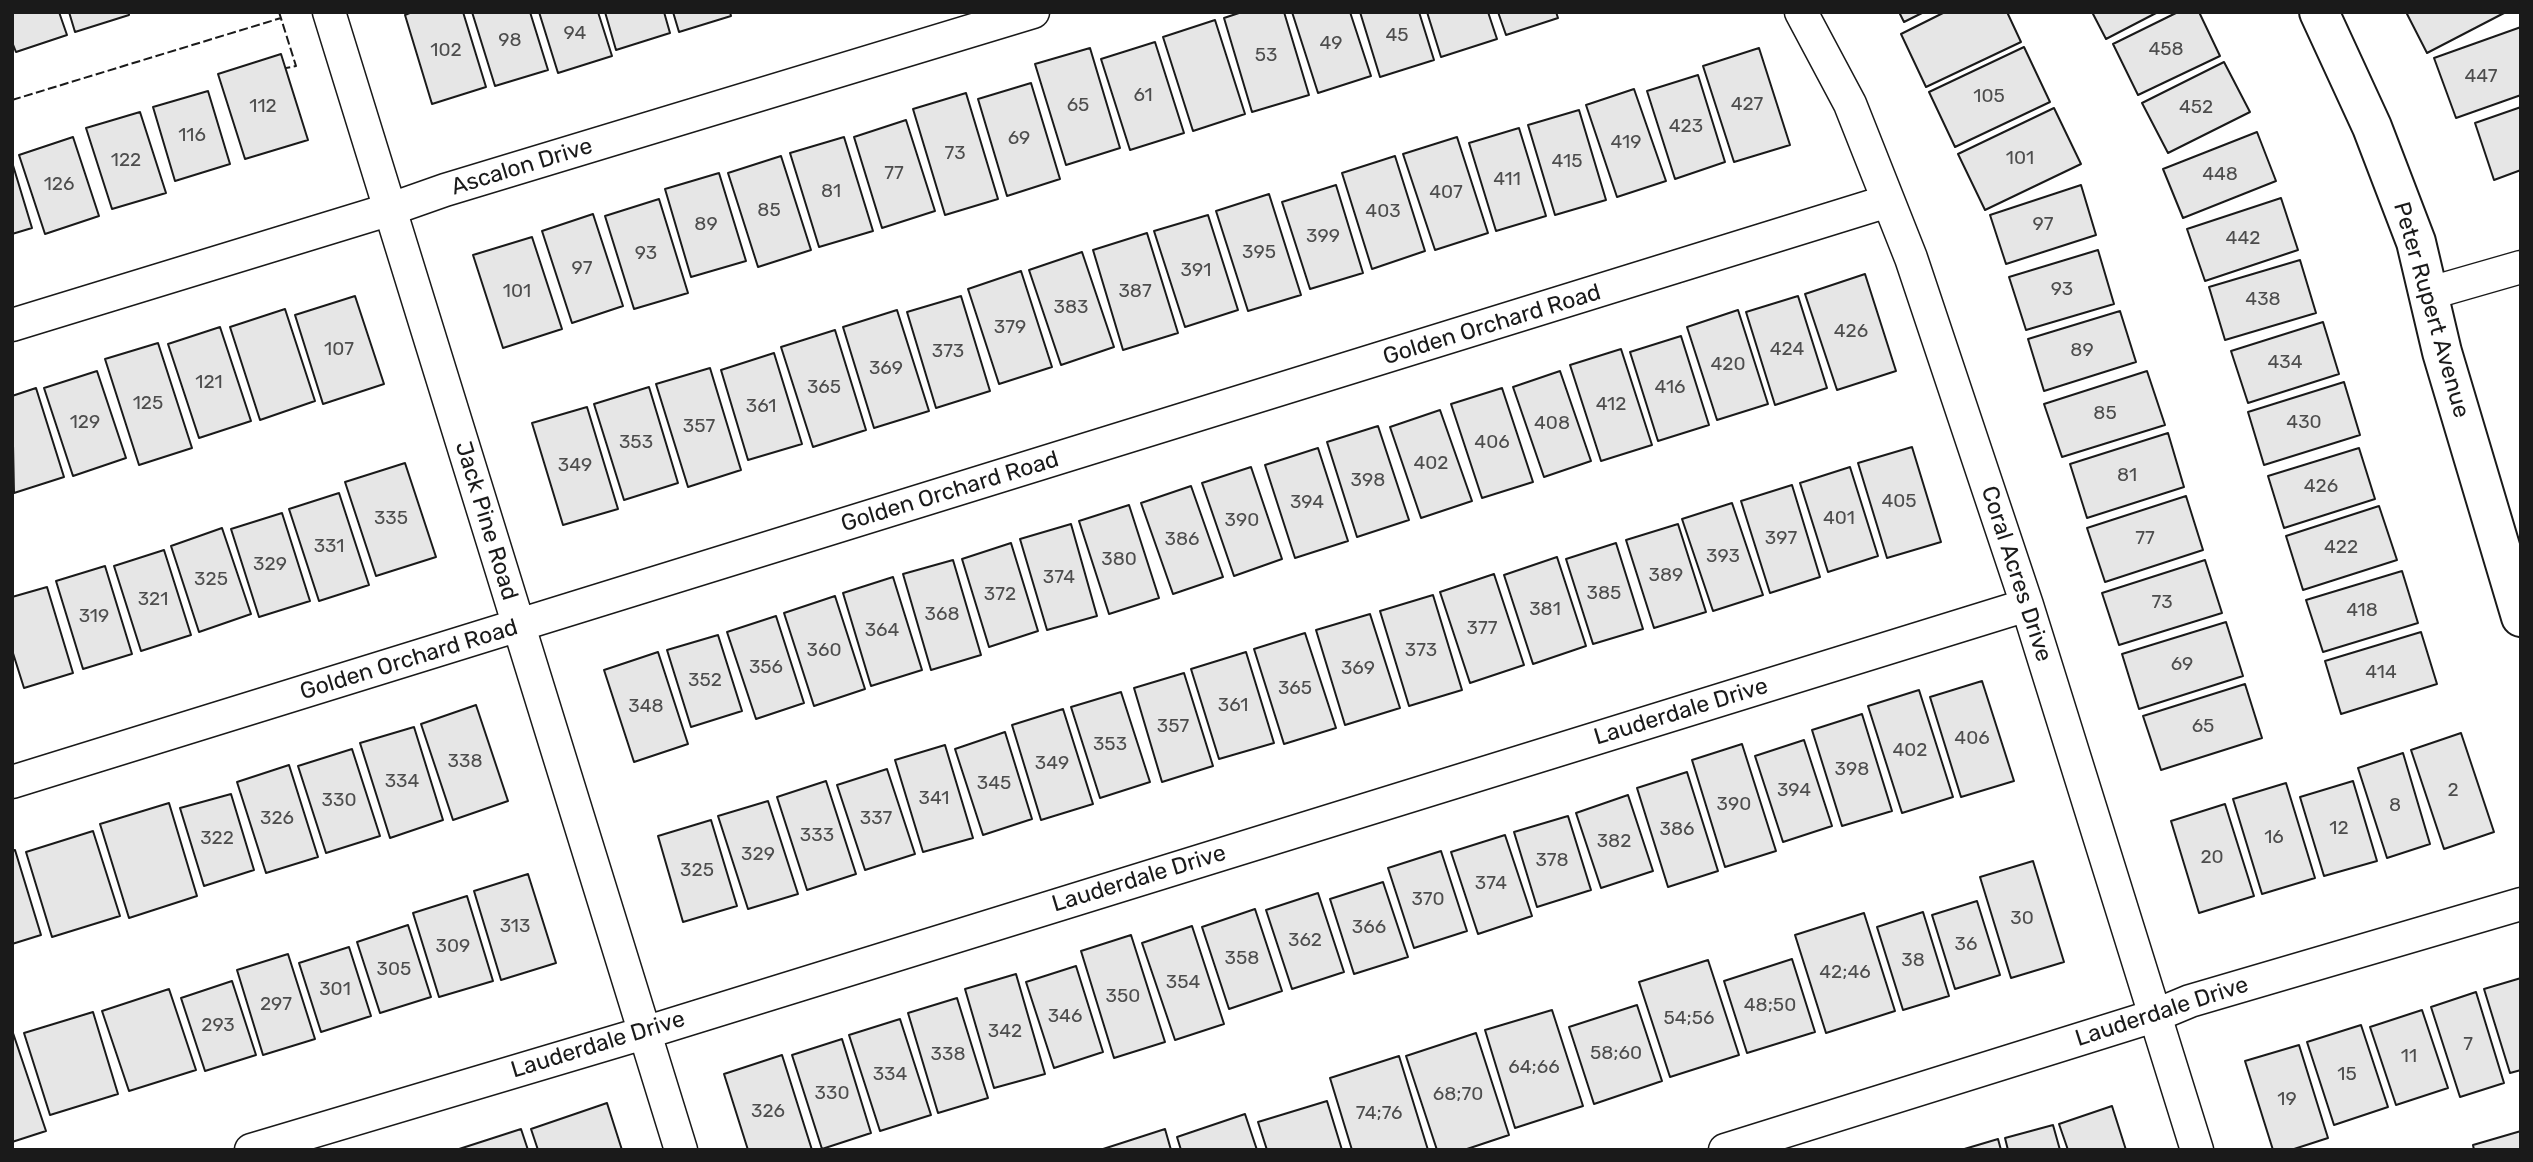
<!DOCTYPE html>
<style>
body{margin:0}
#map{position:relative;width:2533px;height:1162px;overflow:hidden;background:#fff;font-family:Rubik,sans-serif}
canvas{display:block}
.frame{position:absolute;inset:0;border:14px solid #1a1a1a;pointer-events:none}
</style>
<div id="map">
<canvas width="2533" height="1162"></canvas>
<div class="frame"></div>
</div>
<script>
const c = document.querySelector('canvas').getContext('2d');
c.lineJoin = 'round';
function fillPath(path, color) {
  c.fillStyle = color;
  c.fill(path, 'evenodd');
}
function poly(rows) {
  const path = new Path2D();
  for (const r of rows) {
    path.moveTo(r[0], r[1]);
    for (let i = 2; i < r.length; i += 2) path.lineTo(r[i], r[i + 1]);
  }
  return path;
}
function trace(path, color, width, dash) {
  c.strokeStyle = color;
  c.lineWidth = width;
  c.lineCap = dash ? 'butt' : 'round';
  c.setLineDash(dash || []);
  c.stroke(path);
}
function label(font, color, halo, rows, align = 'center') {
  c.font = font + ' Rubik,sans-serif';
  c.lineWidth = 5;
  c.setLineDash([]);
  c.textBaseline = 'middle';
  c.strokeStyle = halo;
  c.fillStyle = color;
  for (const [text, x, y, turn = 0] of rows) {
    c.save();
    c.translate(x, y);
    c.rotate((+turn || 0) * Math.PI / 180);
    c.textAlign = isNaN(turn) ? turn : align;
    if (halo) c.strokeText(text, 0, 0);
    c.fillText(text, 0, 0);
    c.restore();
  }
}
const building = poly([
 [12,12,59,12,67,35,16,52,12,42,12,12],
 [69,12,129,12,129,15,75,32,69,12],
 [412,12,463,12,486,87,432,104,405,15,412,12],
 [472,12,530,12,548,70,495,86,472,12],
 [539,12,598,12,612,56,558,73,539,12],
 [605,12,664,12,670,33,616,50,605,12],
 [673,12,730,12,731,16,679,32,673,12],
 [1242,12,1284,12,1309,95,1252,112,1224,18,1242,12],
 [1292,12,1350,12,1371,76,1318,93,1292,12],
 [1360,12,1419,12,1434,60,1380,77,1360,12],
 [1427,12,1488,12,1497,39,1441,57,1427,12],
 [1498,12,1556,12,1558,18,1506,35,1498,12],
 [1899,12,1924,12,1904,22,1899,12],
 [1945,12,2007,12,2021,42,1926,87,1901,34,1945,12],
 [2092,12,2158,12,2106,39,2092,12],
 [2178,12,2199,12,2220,56,2138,95,2113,44,2178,12],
 [2406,12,2506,12,2427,53,2406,12],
 [1215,20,1245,114,1193,131,1163,37,1215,20],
 [2521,27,2521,95,2456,118,2434,58,2521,27],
 [1155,42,1184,133,1130,150,1101,59,1155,42],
 [2024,47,2050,102,1955,147,1929,92,2024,47],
 [1090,48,1120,148,1066,165,1035,64,1090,48],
 [1759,48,1790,145,1734,162,1703,66,1759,48],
 [281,54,308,140,245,159,218,74,281,54],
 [2224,62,2250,112,2168,153,2142,103,2224,62],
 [1698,75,1725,162,1675,179,1647,91,1698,75],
 [1031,83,1060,179,1007,196,978,99,1031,83],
 [1634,89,1666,181,1617,197,1586,105,1634,89],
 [208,91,230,164,175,181,153,107,208,91],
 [966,93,998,199,945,215,913,109,966,93],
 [2521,107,2521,170,2494,180,2475,123,2521,107],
 [2054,108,2081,164,1985,210,1958,154,2054,108],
 [1579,110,1606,200,1555,215,1528,125,1579,110],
 [140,112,166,193,112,209,86,128,140,112],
 [906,120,935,211,882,228,854,137,906,120],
 [1519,128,1546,216,1496,231,1469,143,1519,128],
 [2257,132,2276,181,2183,218,2163,169,2257,132],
 [73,137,99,216,45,234,19,155,73,137],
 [844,137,873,231,819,247,790,153,844,137],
 [1457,137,1488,233,1435,250,1403,154,1457,137],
 [781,156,811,250,758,267,728,173,781,156],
 [1395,156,1425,251,1372,269,1342,173,1395,156],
 [12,162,32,228,12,234,12,162],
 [719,173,746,261,691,277,665,189,719,173],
 [1336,185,1363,273,1310,289,1282,202,1336,185],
 [2081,185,2096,235,2006,264,1990,215,2081,185],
 [1269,194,1301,295,1248,311,1216,211,1269,194],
 [2281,198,2298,250,2205,281,2187,229,2281,198],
 [659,199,688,293,634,309,605,216,659,199],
 [593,214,623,306,572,323,542,231,593,214],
 [1208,215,1238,310,1185,327,1154,231,1208,215],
 [1147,233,1178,333,1123,350,1093,250,1147,233],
 [532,237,562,329,503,348,473,255,532,237],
 [2098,250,2114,304,2026,330,2009,277,2098,250],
 [1082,252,1114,347,1061,365,1029,270,1082,252],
 [2300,260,2316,313,2225,340,2209,287,2300,260],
 [1021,271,1052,367,999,384,968,289,1021,271],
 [1865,274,1896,371,1837,390,1805,294,1865,274],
 [355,296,384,384,323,404,295,315,355,296],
 [961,296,990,391,936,408,907,312,961,296],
 [1798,296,1827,388,1775,405,1746,312,1798,296],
 [285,309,315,401,260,420,230,327,285,309],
 [897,310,929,411,874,428,843,327,897,310],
 [1738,310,1768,404,1717,420,1687,327,1738,310],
 [2120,311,2136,362,2044,391,2028,339,2120,311],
 [2323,322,2339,374,2248,403,2231,351,2323,322],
 [220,327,251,421,199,438,168,344,220,327],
 [835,330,866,430,813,447,781,347,835,330],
 [1681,336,1709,425,1658,441,1630,352,1681,336],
 [158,343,192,448,139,465,105,359,158,343],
 [1621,349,1652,445,1601,461,1570,365,1621,349],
 [774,353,802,444,748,460,721,370,774,353],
 [710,368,741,470,688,487,656,384,710,368],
 [97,371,126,458,73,476,44,388,97,371],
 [1560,371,1591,461,1544,477,1513,387,1560,371],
 [2147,371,2165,425,2062,457,2044,404,2147,371],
 [2344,382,2360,435,2264,465,2248,412,2344,382],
 [649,387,678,483,624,500,594,404,649,387],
 [36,388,64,477,14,493,12,396,36,388],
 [1502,388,1533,482,1482,498,1451,404,1502,388],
 [587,407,618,509,563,525,532,423,587,407],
 [1440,410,1472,501,1421,518,1390,427,1440,410],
 [1378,426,1409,520,1357,537,1327,442,1378,426],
 [2168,433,2184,487,2087,518,2070,464,2168,433],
 [1912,447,1941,542,1887,558,1858,463,1912,447],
 [1318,448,1348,541,1295,558,1265,465,1318,448],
 [2359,448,2375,499,2284,528,2268,476,2359,448],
 [405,463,436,557,376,576,345,482,405,463],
 [1251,467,1282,559,1234,576,1202,483,1251,467],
 [1850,467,1878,556,1828,572,1800,483,1850,467],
 [1792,485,1820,577,1770,593,1741,501,1792,485],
 [1191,486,1223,577,1173,594,1141,503,1191,486],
 [339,493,369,585,319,601,289,509,339,493],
 [2186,496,2203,550,2105,582,2087,528,2186,496],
 [1732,503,1763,595,1713,611,1682,519,1732,503],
 [1129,505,1159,598,1109,614,1079,521,1129,505],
 [2379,506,2397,560,2303,590,2286,536,2379,506],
 [282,513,310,601,259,617,231,529,282,513],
 [1071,524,1097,616,1047,630,1020,539,1071,524],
 [1678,524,1706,612,1654,628,1626,540,1678,524],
 [222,528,251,614,199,632,171,546,222,528],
 [1011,543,1038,631,989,647,962,559,1011,543],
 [1616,543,1643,629,1593,644,1566,559,1616,543],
 [164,550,191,635,141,651,114,566,164,550],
 [1557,557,1586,646,1533,664,1504,575,1557,557],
 [953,560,981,655,931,670,903,574,953,560],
 [2205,560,2222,613,2119,645,2102,593,2205,560],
 [105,566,132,654,83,669,56,581,105,566],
 [2402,571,2418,623,2323,652,2306,600,2402,571],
 [1494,574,1524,665,1470,683,1440,592,1494,574],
 [893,577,922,670,871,686,843,593,893,577],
 [47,587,73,673,24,688,12,650,12,597,47,587],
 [1433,595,1462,690,1409,706,1380,611,1433,595],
 [835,596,865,689,814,706,784,613,835,596],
 [1370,614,1400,708,1345,725,1316,630,1370,614],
 [776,616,804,703,756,719,727,632,776,616],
 [2226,622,2243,676,2139,709,2122,654,2226,622],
 [2421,632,2437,684,2341,714,2325,661,2421,632],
 [1305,633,1336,728,1284,744,1254,649,1305,633],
 [718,635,742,711,691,727,667,650,718,635],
 [658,652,688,744,634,762,604,670,658,652],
 [1246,652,1274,743,1219,759,1191,669,1246,652],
 [1184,673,1213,766,1162,782,1134,688,1184,673],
 [1982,681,2014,781,1961,797,1930,697,1982,681],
 [2245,684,2262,738,2161,770,2143,716,2245,684],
 [1919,690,1953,797,1902,813,1868,706,1919,690],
 [1121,692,1150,782,1100,798,1071,707,1121,692],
 [476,705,508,801,453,820,421,724,476,705],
 [1063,709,1093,804,1041,820,1012,725,1063,709],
 [1862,714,1892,811,1842,826,1812,730,1862,714],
 [414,727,443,820,390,838,360,743,414,727],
 [1005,732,1032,819,983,835,955,749,1005,732],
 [2461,733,2494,832,2444,849,2411,750,2461,733],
 [1804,740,1832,826,1783,842,1755,756,1804,740],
 [1742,744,1776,851,1725,867,1692,760,1742,744],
 [945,745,973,838,923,852,895,760,945,745],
 [352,749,380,836,326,853,298,766,352,749],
 [2403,753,2430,844,2387,858,2358,768,2403,753],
 [289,765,318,857,266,873,237,782,289,765],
 [887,769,915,854,865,870,837,785,887,769],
 [1687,772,1718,871,1668,887,1637,788,1687,772],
 [826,781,856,874,807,890,777,797,826,781],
 [2353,781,2377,861,2324,876,2300,797,2353,781],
 [2286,783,2315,878,2262,894,2233,799,2286,783],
 [231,794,254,870,204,886,180,808,231,794],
 [1628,795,1653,871,1601,888,1576,813,1628,795],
 [768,801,798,894,748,909,718,816,768,801],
 [169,803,197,896,129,918,100,824,169,803],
 [2225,804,2254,896,2199,913,2171,821,2225,804],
 [1568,816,1591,890,1537,907,1514,832,1568,816],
 [711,820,737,906,683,922,658,836,711,820],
 [93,831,120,916,52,937,26,852,93,831],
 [1505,835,1532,916,1478,934,1451,852,1505,835],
 [15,850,41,935,12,944,12,851,15,850],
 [1441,851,1467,931,1414,948,1388,868,1441,851],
 [2033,861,2064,962,2011,978,1980,877,2033,861],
 [528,874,556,963,501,980,474,891,528,874],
 [1383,882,1408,957,1354,974,1330,899,1383,882],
 [1318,893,1344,972,1292,989,1266,910,1318,893],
 [467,896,493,981,439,997,413,913,467,896],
 [1977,901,2000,975,1955,989,1932,915,1977,901],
 [1255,909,1282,991,1229,1009,1202,927,1255,909],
 [1923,912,1949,996,1903,1010,1877,927,1923,912],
 [1864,913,1895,1011,1826,1033,1795,935,1864,913],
 [408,925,431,997,380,1013,357,942,408,925],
 [1192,926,1224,1024,1175,1040,1142,943,1192,926],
 [1131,935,1165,1042,1114,1058,1081,951,1131,935],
 [349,947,371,1016,321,1032,299,963,349,947],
 [288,954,315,1039,263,1055,237,970,288,954],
 [1792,959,1815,1032,1747,1053,1724,981,1792,959],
 [1708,960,1739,1055,1670,1077,1639,982,1708,960],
 [1076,966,1103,1052,1054,1068,1026,982,1076,966],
 [1016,974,1045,1074,994,1088,965,989,1016,974],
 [2521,978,2521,1070,2510,1073,2484,989,2521,978],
 [232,981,256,1055,205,1071,181,998,232,981],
 [169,989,196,1070,129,1091,102,1011,169,989],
 [2476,992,2504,1083,2460,1097,2431,1007,2476,992],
 [957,998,988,1098,938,1113,908,1013,957,998],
 [1637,1005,1662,1081,1594,1104,1569,1027,1637,1005],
 [1552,1010,1583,1106,1515,1128,1485,1030,1552,1010],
 [2422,1010,2448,1088,2396,1105,2370,1027,2422,1010],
 [93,1012,118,1094,50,1115,24,1033,93,1012],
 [900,1019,931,1115,880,1131,849,1035,900,1019],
 [2361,1025,2388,1107,2334,1125,2307,1042,2361,1025],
 [13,1033,46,1131,12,1142,12,1034,13,1033],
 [1476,1033,1509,1135,1464,1150,1437,1150,1406,1056,1476,1033],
 [842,1039,871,1133,822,1149,792,1055,842,1039],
 [2299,1045,2328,1138,2291,1150,2273,1150,2245,1061,2299,1045],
 [782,1055,812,1150,748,1150,724,1074,782,1055],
 [1399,1056,1428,1150,1352,1150,1330,1078,1399,1056],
 [1327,1101,1342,1150,1267,1150,1258,1122,1327,1101],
 [607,1103,622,1150,538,1150,531,1129,607,1103],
 [2112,1106,2126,1150,2068,1150,2059,1124,2112,1106],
 [1245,1114,1257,1150,1181,1150,1177,1137,1245,1114],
 [2053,1125,2060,1150,2008,1150,2005,1138,2053,1125],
 [521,1129,528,1150,456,1150,521,1129],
 [1165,1129,1171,1150,1100,1150,1165,1129],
 [2521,1131,2521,1150,2474,1150,2473,1145,2521,1131],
 [1998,1139,2001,1150,1961,1150,1998,1139]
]);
fillPath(building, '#e6e6e6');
trace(building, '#1a1a1a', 2);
const street = poly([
 [329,12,681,1150],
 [1801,12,1850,104,1911,258,2027,605,2197,1150],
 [2427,294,2521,267],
 [12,325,391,209,445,190,1033,12],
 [12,782,1888,201],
 [251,1150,644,1033,2027,605],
 [1725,1150,2154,1016,2190,1001,2521,904]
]);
const secondary = poly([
 [2319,12,2372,127,2416,242,2442,352,2521,617]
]);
trace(street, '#1a1a1a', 35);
trace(secondary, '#1a1a1a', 42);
trace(street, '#fff', 32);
trace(secondary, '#fff', 38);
trace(poly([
 [279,12,296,66,286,68],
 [12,100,281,18]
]), '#1a1a1a', 2, [9, 3.5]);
label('19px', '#4d4d4d', null, [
 ["94",575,34],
 ["45",1397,36],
 ["98",510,41],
 ["49",1331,44],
 ["458",2166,50],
 ["102",446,51],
 ["53",1266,56],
 ["447",2481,77],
 ["61",1143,96],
 ["105",1989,97],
 ["427",1747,105],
 ["65",1078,106],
 ["112",263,107],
 ["452",2196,108],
 ["423",1686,127],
 ["116",192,136],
 ["69",1019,139],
 ["419",1626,143],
 ["73",955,154],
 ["101",2020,159],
 ["122",126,161],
 ["415",1567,162],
 ["77",894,174],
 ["448",2220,175],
 ["411",1507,180],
 ["126",59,185],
 ["81",831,192],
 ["407",1446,193],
 ["85",769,211],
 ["403",1383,212],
 ["89",706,225],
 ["97",2043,225],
 ["399",1323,237],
 ["442",2243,239],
 ["395",1259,253],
 ["93",646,254],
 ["97",582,269],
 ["391",1196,271],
 ["93",2062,290],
 ["101",517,292],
 ["387",1135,292],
 ["438",2263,300],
 ["383",1071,308],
 ["379",1010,328],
 ["426",1851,332],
 ["107",339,350],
 ["424",1787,350],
 ["89",2082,351],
 ["373",948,352],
 ["434",2285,363],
 ["420",1728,365],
 ["369",886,369],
 ["121",209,383],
 ["365",824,388],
 ["416",1670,388],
 ["125",148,404],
 ["412",1611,405],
 ["361",761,407],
 ["85",2105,414],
 ["129",85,423],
 ["430",2304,423],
 ["408",1552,424],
 ["357",699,427],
 ["353",636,443],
 ["406",1492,443],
 ["402",1431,464],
 ["349",575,466],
 ["81",2127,476],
 ["398",1368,481],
 ["426",2321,487],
 ["405",1899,502],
 ["394",1307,503],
 ["335",391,519],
 ["401",1839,519],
 ["390",1242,521],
 ["397",1781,539],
 ["77",2145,539],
 ["386",1182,540],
 ["331",329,547],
 ["422",2341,548],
 ["393",1723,557],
 ["380",1119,560],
 ["329",270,565],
 ["389",1666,576],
 ["374",1059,578],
 ["325",211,580],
 ["385",1604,594],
 ["372",1000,595],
 ["321",153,600],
 ["73",2162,603],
 ["381",1545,610],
 ["418",2362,611],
 ["368",942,615],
 ["319",94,617],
 ["377",1482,629],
 ["364",882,631],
 ["360",824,651],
 ["373",1421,651],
 ["69",2182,665],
 ["356",766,668],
 ["369",1358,669],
 ["414",2381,673],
 ["352",705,681],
 ["365",1295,689],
 ["361",1233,706],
 ["348",646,707],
 ["357",1173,727],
 ["65",2203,727],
 ["406",1972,739],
 ["353",1110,745],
 ["402",1910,751],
 ["338",465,762],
 ["349",1052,764],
 ["398",1852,770],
 ["334",402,782],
 ["345",994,784],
 ["394",1794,791],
 ["2",2453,791],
 ["341",934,799],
 ["330",339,801],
 ["390",1734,805],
 ["8",2395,806],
 ["326",277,819],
 ["337",876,819],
 ["12",2339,829],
 ["386",1677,830],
 ["333",817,836],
 ["16",2274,838],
 ["322",217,839],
 ["382",1614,842],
 ["329",758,855],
 ["20",2212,858],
 ["378",1552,861],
 ["325",697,871],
 ["374",1491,884],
 ["370",1428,900],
 ["30",2022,919],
 ["313",515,927],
 ["366",1369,928],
 ["362",1305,941],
 ["36",1966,945],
 ["309",453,947],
 ["358",1242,959],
 ["38",1913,961],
 ["305",394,970],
 ["42;46",1845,973],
 ["354",1183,983],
 ["301",335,990],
 ["350",1123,997],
 ["297",276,1005],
 ["48;50",1770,1006],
 ["346",1065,1017],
 ["54;56",1689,1019],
 ["293",218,1026],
 ["342",1005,1032],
 ["7",2468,1045],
 ["58;60",1616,1054],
 ["338",948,1055],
 ["11",2409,1057],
 ["64;66",1534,1068],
 ["334",890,1075],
 ["15",2347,1075],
 ["330",832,1094],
 ["68;70",1458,1095],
 ["19",2287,1100],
 ["326",768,1112],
 ["74;76",1379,1114]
]);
label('23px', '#1a1a1a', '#fff', [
 ["Ascalon Drive",522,167,-17],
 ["Peter Rupert Avenue",2431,310,74],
 ["Golden Orchard Road",1492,325,-17],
 ["Golden Orchard Road",950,492,-17],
 ["Jack Pine Road",486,521,73],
 ["Coral Acres Drive",2016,574,72],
 ["Golden Orchard Road",409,660,-17],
 ["Lauderdale Drive",1681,712,-17],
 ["Lauderdale Drive",1139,879,-17],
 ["Lauderdale Drive",2162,1012,-18],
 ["Lauderdale Drive",598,1045,-17]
]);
</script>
